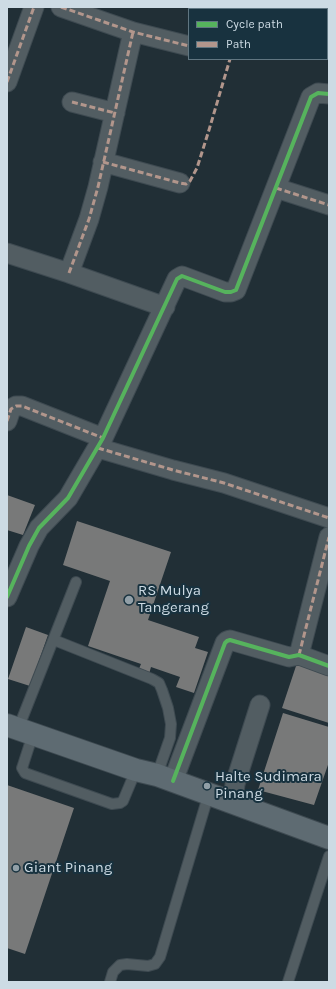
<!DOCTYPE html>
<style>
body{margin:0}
#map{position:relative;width:336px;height:989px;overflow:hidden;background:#212f36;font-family:Karla,sans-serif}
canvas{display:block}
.frame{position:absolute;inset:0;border:8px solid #cddbe4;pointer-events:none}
.legend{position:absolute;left:188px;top:8px;width:140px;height:52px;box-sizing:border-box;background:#18323f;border:1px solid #607681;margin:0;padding:5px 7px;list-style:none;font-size:12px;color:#cddbe4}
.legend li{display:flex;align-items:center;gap:8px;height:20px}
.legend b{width:20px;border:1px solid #607681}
</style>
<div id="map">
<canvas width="336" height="989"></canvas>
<div class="frame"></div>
<ul class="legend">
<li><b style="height:5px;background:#56b35d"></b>Cycle path</li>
<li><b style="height:5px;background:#b2968c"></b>Path</li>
</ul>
</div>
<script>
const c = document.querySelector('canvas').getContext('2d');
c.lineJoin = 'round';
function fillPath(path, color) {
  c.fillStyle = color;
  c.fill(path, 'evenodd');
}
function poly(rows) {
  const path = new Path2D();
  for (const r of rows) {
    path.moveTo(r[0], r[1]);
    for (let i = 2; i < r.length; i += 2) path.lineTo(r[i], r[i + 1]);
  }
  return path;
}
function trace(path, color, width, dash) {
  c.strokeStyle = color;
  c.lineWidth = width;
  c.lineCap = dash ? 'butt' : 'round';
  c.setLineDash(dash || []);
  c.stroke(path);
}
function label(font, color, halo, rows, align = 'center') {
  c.font = font + ' Karla,sans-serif';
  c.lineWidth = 4;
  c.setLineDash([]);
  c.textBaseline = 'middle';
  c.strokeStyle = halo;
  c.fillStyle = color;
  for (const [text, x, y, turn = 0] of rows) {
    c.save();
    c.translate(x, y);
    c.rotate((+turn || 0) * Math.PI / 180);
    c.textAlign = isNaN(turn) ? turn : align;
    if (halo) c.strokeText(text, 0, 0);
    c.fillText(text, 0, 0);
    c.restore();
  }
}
fillPath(poly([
 [7,495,35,505,23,535,7,530],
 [77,521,171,552,148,620,199,637,195,648,208,652,194,693,176,687,180,677,151,667,149,674,138,671,141,664,88,646,110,581,63,565],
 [26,627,48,635,30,686,8,679],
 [298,660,329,670,329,723,282,708],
 [283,713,329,727,329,762,314,805,258,790],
 [7,785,74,808,25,954,7,948]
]), '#787979');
const service = poly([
 [54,640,152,679,159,683,162,690,168,708,171,724,170,738,157,775],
 [18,729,76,582],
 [33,734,23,765,22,768,25,773,112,804,120,803,123,801,136,770],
 [110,982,113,972,120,965,127,964,148,966,155,964,160,957,209,793],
 [288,982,329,856]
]);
const minor = poly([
 [61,7,133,32,189,46],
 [7,82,34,7],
 [72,102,115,113],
 [103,162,180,183],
 [276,188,329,205],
 [7,253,69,273,165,307],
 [69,273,89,219,98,187,133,32],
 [7,421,11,409,16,406,22,406,103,438],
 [98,448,173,470,224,483,329,518],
 [7,597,29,546,39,528,68,498,103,438,177,279,182,276,225,292,231,292,236,290,311,97,318,93,329,94],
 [299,655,329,537],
 [173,781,225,643,227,641,230,640,289,657,299,655,329,666],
 [233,802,235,784,260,705]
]);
const primary = poly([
 [7,725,136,770,157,775,329,838]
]);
trace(service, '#3e4a51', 12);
trace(minor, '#3e4a51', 21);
trace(primary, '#3e4a51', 24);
trace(service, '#525d62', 10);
trace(minor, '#525d62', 19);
trace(primary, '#5e6b72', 22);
trace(poly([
 [61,7,133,32,189,46],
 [245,9,245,7],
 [7,82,34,7],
 [72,102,115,113],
 [103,162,180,183,186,184,190,181,197,168,209,130,230,59],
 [276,188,329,205],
 [69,273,89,219,98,187,133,32],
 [7,421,11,409,16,406,22,406,103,438],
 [98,448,173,470,224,483,329,518],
 [299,655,329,537]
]), '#b2968c', 3, [6, 3]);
trace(poly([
 [7,597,29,546,39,528,68,498,103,438,177,279,182,276,225,292,231,292,236,290,311,97,318,93,329,94],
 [173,781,225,643,227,641,230,640,289,657,299,655,329,666]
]), '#56b35d', 4);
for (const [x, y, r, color] of [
 [129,600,5,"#919fa7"],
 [207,786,4,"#919fa7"],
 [16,868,4,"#919fa7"]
]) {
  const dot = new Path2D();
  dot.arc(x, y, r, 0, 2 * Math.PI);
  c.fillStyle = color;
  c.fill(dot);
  trace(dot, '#18323f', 1.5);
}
label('15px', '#cddbe4', '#18323f', [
 ["RS Mulya",138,591],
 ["Tangerang",138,608],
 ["Halte Sudimara",215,777],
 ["Pinang",215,794],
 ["Giant Pinang",24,868]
], 'left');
</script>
